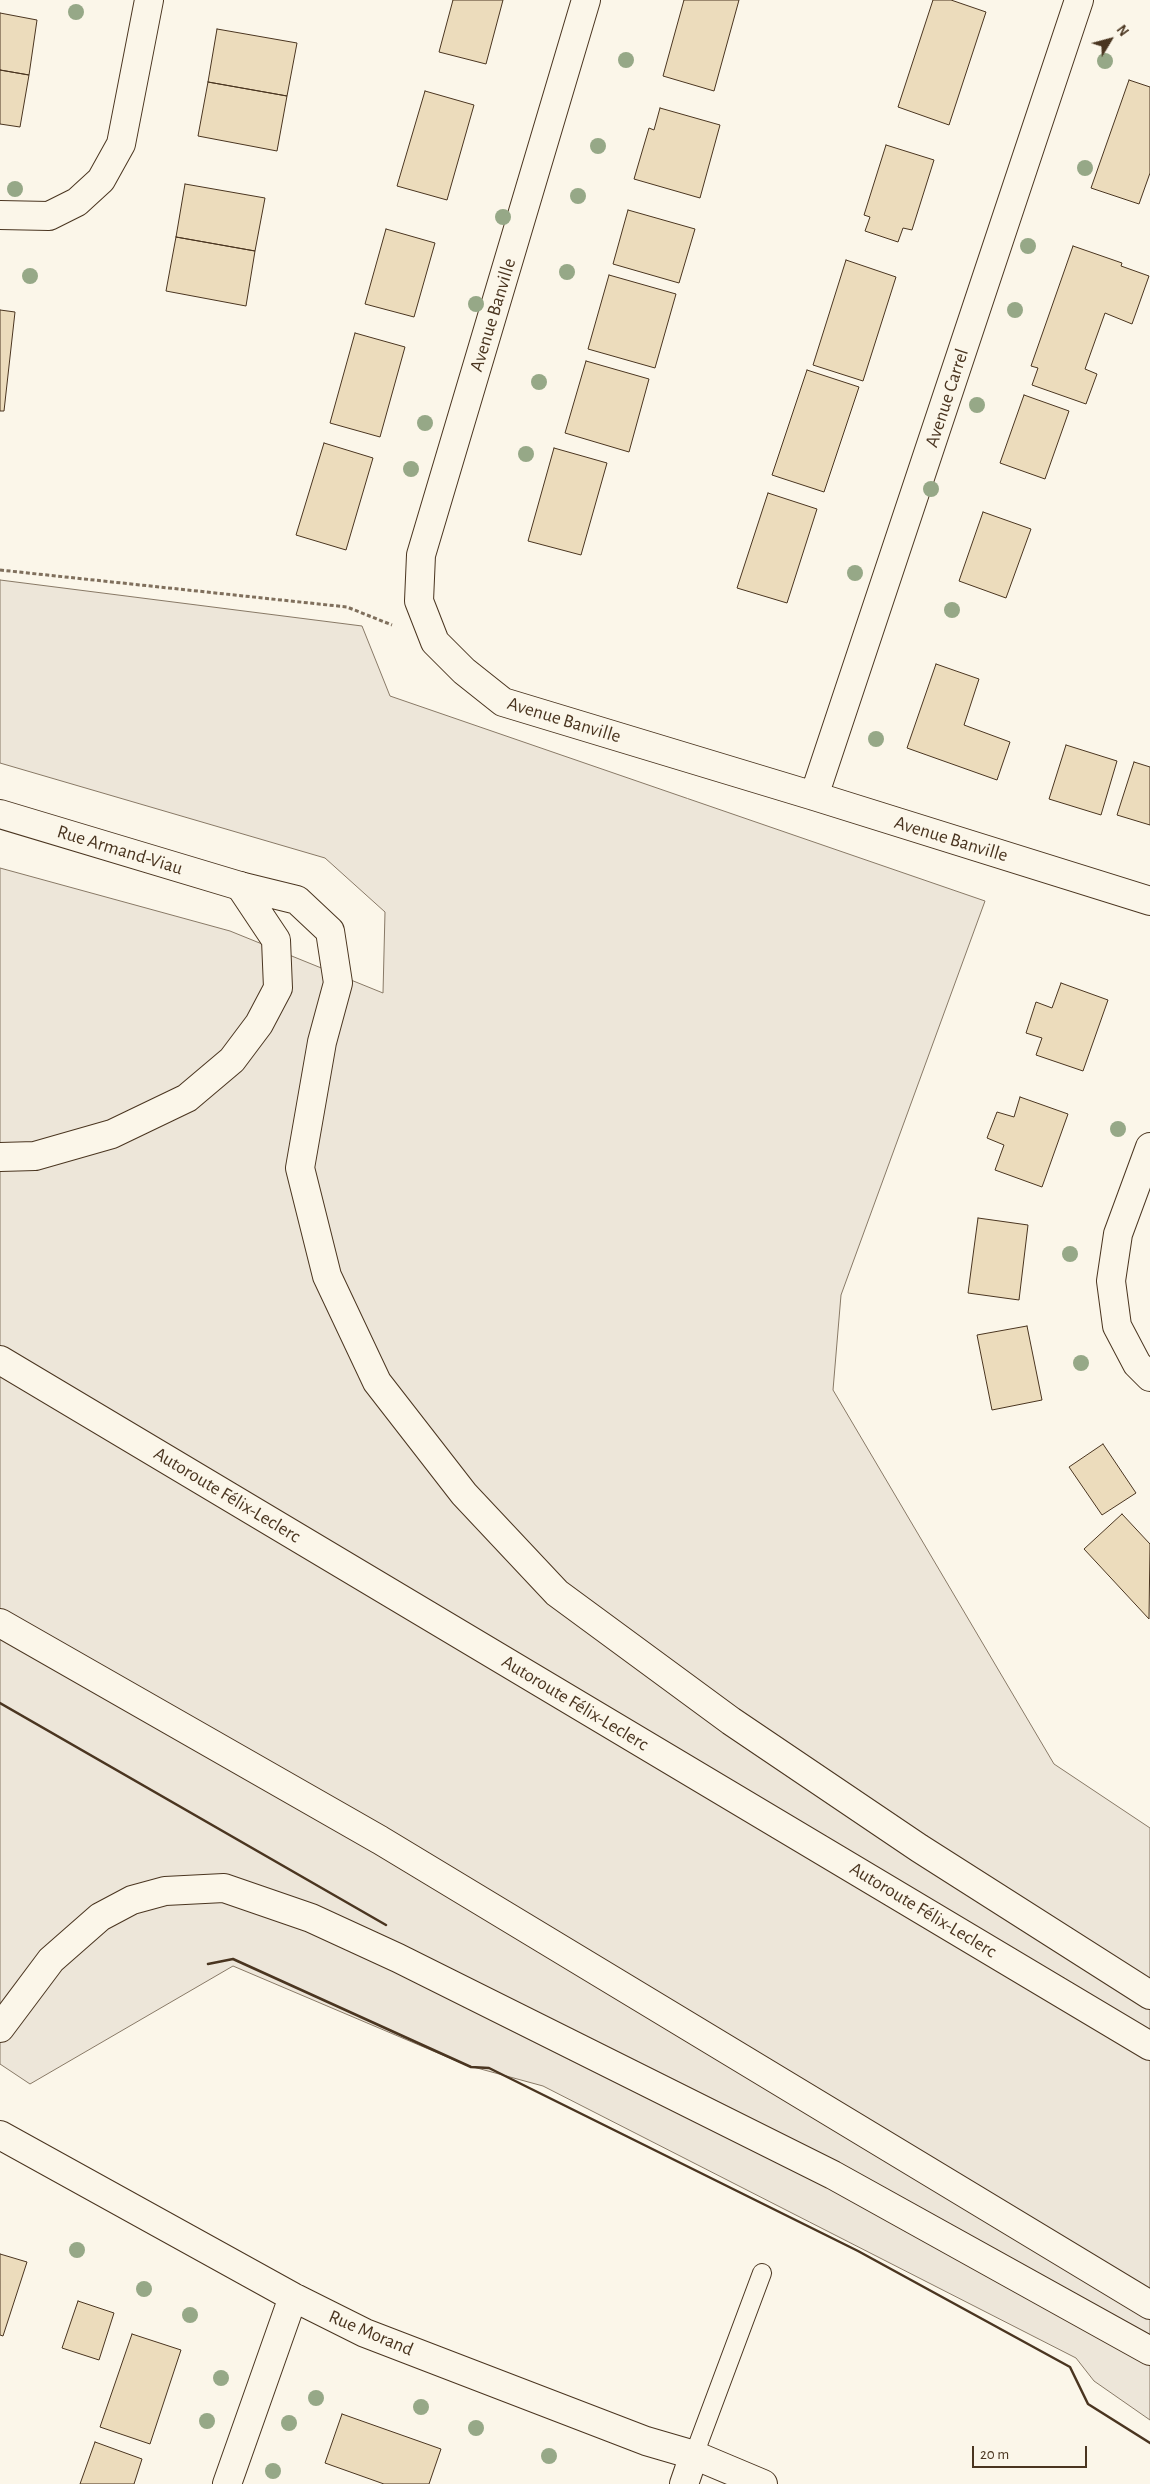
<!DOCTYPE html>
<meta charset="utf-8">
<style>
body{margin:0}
#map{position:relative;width:1150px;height:2484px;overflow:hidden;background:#fbf6e9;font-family:"Alegreya Sans",sans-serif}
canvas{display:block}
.north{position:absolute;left:1085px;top:15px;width:50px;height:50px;-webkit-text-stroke:4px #fbf6e9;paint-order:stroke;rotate:53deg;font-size:14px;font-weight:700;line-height:20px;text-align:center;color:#4a3520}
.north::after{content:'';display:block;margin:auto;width:18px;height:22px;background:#4a3520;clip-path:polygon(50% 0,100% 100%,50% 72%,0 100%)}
.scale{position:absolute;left:972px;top:2446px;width:115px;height:22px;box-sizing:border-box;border:2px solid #4a3520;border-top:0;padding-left:6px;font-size:15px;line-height:18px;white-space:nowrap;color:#4a3520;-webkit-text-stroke:4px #fbf6e9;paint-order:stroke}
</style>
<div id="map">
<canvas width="1150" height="2484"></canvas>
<div class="north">N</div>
<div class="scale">20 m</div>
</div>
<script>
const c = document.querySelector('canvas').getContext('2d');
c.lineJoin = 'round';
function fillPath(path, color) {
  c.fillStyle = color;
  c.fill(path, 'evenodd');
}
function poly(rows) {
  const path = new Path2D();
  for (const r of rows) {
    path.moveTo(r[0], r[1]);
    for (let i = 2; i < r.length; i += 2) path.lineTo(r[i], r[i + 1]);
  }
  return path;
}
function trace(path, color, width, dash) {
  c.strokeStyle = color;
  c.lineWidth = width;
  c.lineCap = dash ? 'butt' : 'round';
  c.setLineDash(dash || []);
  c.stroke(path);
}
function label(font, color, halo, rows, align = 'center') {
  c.font = font + ' "Alegreya Sans",sans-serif';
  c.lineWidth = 4;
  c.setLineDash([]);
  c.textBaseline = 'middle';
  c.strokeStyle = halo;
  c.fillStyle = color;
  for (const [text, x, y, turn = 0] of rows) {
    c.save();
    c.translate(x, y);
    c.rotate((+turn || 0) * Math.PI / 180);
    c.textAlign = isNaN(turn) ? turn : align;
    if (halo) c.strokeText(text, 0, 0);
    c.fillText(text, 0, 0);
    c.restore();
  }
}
const green = poly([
 [0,580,362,626,390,696,985,901,841,1295,833,1390,1054,1764,1150,1828,1150,2420,1094,2381,1076,2358,543,2086,466,2065,233,1966,30,2084,0,2064,0,868,230,931,383,993,385,912,325,858,0,763,0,580]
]);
fillPath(green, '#ede6d9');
trace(green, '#887966', 1);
const building = poly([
 [453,0,503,0,486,64,439,52,453,0],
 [684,0,739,0,714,91,663,76,684,0],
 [933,0,951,0,986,12,949,125,898,107,933,0],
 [0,13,37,20,29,75,0,70,0,13],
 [217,29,297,43,287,96,208,82,217,29],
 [0,70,29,75,20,127,0,124,0,70],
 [1129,80,1150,87,1150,173,1139,204,1091,188,1129,80],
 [208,82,287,96,277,151,198,136,208,82],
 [425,91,474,105,447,200,397,186,425,91],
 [660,108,720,125,700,198,634,179,649,128,654,130,660,108],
 [886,145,934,160,912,230,903,228,898,242,865,231,870,217,864,215,886,145],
 [185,184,265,198,255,251,176,237,185,184],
 [628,210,695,229,679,283,613,264,628,210],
 [386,229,435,243,414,317,365,304,386,229],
 [176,237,255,251,246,306,166,291,176,237],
 [1073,246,1122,263,1121,266,1149,276,1132,324,1105,313,1085,369,1097,374,1086,404,1032,385,1038,368,1031,366,1073,246],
 [846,260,896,277,863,381,813,365,846,260],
 [609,275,676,294,655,368,588,349,609,275],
 [0,310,15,312,4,411,0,411,0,310],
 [355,333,405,347,380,437,330,423,355,333],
 [586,361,649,379,629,452,565,433,586,361],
 [807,370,859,387,824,492,772,475,807,370],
 [1024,395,1069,411,1045,479,1000,463,1024,395],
 [324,443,373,458,346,550,296,535,324,443],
 [554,448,607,463,581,555,528,541,554,448],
 [768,493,817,509,787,603,737,588,768,493],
 [983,512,1031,529,1006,598,959,581,983,512],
 [936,664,979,679,964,725,1010,742,997,780,907,748,936,664],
 [1066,745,1117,761,1101,815,1049,799,1066,745],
 [1134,762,1150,767,1150,825,1117,815,1134,762],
 [1061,983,1108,1000,1083,1071,1036,1055,1042,1038,1026,1033,1036,1002,1052,1008,1061,983],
 [1020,1097,1068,1114,1042,1187,995,1170,1004,1145,987,1138,997,1112,1014,1117,1020,1097],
 [978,1218,1028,1225,1019,1300,968,1293,978,1218],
 [1027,1326,1042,1400,992,1410,977,1335,1027,1326],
 [1103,1444,1136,1493,1102,1515,1069,1467,1103,1444],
 [1122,1514,1150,1544,1149,1619,1084,1549,1122,1514],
 [0,2254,27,2262,3,2336,0,2335,0,2254],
 [78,2301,114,2313,99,2360,62,2348,78,2301],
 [132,2334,181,2350,150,2444,100,2427,132,2334],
 [342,2414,441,2449,429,2484,384,2484,325,2463,342,2414],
 [95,2442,142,2459,134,2484,80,2484,95,2442]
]);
fillPath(building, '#ecdcbc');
trace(building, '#4a3520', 1);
const lane = poly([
 [694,2455,762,2273]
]);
const street = poly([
 [586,0,421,555,419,601,435,642,464,671,503,702,814,796,1150,901],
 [0,215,49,216,77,202,101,180,121,144,149,0],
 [814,796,1079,0],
 [1150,1147,1118,1234,1111,1281,1117,1326,1137,1364,1150,1377],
 [0,2135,293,2297,365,2333,646,2441,694,2455,763,2484],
 [227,2484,293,2297],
 [684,2484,694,2455]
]);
const secondary = poly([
 [0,814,240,886]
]);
const highway = poly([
 [240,886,297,900,330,931,338,983,322,1042,300,1168,327,1276,377,1382,464,1494,557,1593,731,1721,919,1848,1150,1995],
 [0,1157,35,1156,112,1134,187,1098,232,1060,259,1024,278,988,276,940,240,886],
 [0,1360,1150,2046],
 [0,1623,380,1840,1150,2305],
 [0,2028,51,1960,100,1917,132,1900,165,1891,224,1888,311,1918,398,1958,833,2175,1150,2351]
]);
trace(lane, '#4a3520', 20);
trace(street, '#4a3520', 30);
trace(secondary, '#4a3520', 30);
trace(highway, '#4a3520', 30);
trace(poly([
 [0,570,347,607,392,625]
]), '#7f6f5c', 3, [4, 2.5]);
trace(lane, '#fbf6e9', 18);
trace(street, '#fbf6e9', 28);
trace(secondary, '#fbf6e9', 28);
trace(highway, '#fbf6e9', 28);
trace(poly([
 [0,1703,386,1925],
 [208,1964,233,1959,471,2067,489,2068,858,2251,1070,2367,1088,2404,1150,2443]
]), '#4a3520', 2.5);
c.fillStyle = '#96a887';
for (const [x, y] of [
 [76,12],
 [626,60],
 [1105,61],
 [598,146],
 [1085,168],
 [15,189],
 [578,196],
 [503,217],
 [1028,246],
 [567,272],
 [30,276],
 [476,304],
 [1015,310],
 [539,382],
 [977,405],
 [425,423],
 [526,454],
 [411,469],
 [931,489],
 [855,573],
 [952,610],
 [876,739],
 [1118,1129],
 [1070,1254],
 [1081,1363],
 [77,2250],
 [144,2289],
 [190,2315],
 [221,2378],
 [316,2398],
 [421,2407],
 [207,2421],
 [289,2423],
 [476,2428],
 [549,2456],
 [273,2471]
]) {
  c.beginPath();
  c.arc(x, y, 8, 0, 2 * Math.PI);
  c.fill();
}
label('19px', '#4a3520', '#fbf6e9', [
 ["Avenue Banville",493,315,-73],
 ["Avenue Carrel",947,398,-72],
 ["Avenue Banville",564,720,17],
 ["Avenue Banville",951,839,17],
 ["Rue Armand-Viau",120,850,17],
 ["Autoroute Félix-Leclerc",227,1495,31],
 ["Autoroute Félix-Leclerc",575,1703,31],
 ["Autoroute Félix-Leclerc",923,1910,31],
 ["Rue Morand",371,2333,23]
]);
</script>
